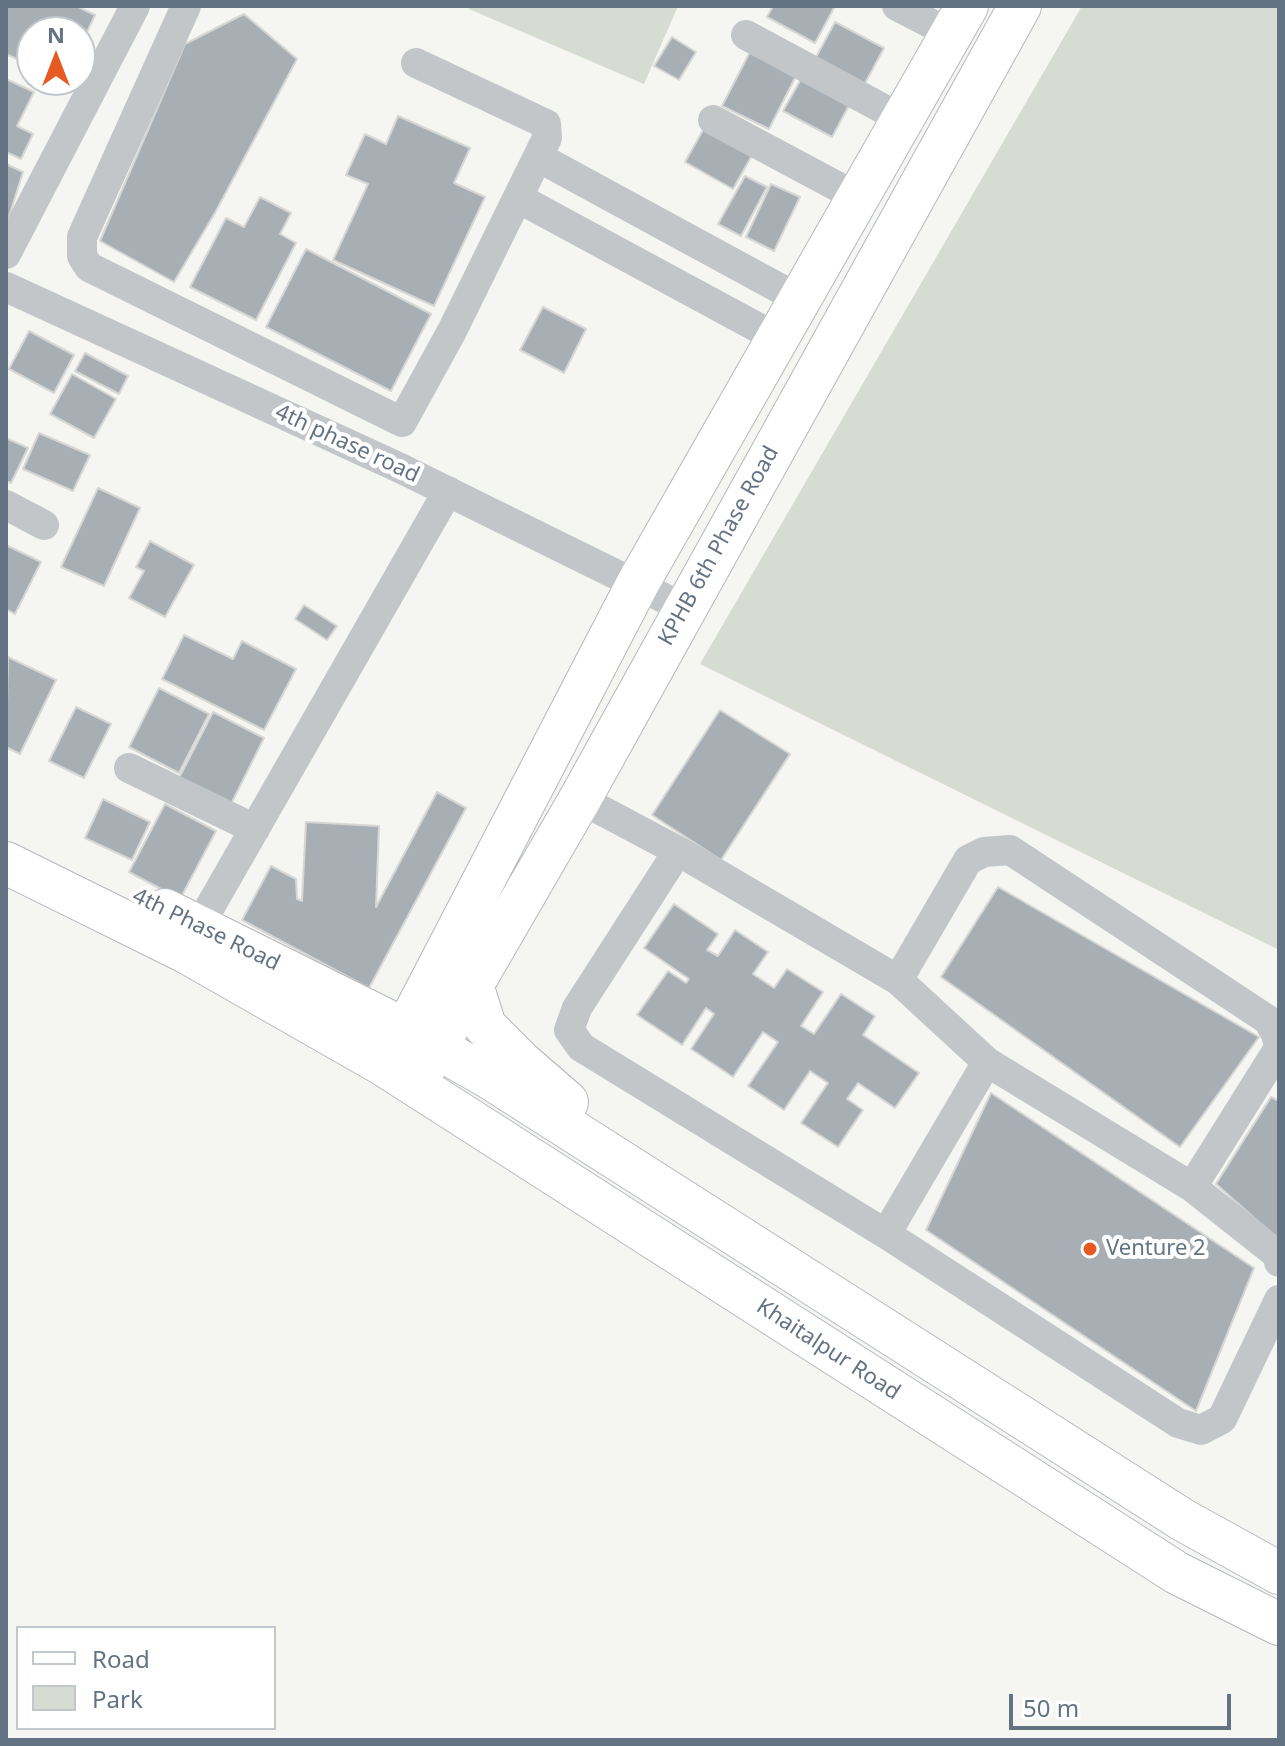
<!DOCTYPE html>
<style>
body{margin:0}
#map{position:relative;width:1285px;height:1746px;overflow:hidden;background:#f5f5f1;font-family:"Noto Sans",sans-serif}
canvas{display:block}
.frame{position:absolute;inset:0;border:8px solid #647383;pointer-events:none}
.legend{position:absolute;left:16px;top:1626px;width:260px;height:104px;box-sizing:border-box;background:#fff;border:2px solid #c1c7cd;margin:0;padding:10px 14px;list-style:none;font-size:24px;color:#647383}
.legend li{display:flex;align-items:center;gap:16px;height:40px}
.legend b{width:40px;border:2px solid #c1c7cd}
.north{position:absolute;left:16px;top:16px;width:80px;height:80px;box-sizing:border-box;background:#fff;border:2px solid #c1c7cd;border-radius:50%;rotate:0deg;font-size:22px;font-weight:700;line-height:32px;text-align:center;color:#647383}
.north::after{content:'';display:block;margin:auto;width:28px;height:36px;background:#e65a21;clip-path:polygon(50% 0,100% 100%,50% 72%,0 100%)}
.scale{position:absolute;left:1009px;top:1694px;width:222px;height:36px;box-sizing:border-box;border:4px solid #647383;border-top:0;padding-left:10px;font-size:24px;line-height:28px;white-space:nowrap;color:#647383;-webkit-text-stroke:6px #fff;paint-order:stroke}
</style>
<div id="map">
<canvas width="1285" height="1746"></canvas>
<div class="frame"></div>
<ul class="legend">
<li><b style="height:10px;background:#fff"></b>Road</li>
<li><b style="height:22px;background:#d6dcd2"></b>Park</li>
</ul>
<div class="north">N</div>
<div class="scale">50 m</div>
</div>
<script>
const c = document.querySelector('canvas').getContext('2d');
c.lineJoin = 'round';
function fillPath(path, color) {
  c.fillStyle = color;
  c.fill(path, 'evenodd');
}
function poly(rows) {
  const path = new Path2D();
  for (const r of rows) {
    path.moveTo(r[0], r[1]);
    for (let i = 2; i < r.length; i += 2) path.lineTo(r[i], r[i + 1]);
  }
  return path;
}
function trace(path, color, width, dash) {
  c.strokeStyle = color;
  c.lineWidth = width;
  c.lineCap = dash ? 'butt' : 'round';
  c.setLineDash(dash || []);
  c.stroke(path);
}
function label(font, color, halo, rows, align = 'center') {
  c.font = font + ' "Noto Sans",sans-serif';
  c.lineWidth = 8;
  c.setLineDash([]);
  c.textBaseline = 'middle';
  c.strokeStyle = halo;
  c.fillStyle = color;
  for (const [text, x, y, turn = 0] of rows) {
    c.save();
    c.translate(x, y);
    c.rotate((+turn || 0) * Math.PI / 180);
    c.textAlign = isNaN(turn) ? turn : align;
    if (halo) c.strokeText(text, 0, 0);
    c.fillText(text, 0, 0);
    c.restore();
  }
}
fillPath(poly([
 [471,6,678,6,644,84,469,9],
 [1082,6,1279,6,1279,950,700,664]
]), '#d6dcd2');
const building = poly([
 [6,6,76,6,95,15,80,47,80,32,32,32,32,66,6,54,6,6],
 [773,6,835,6,815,43,767,17,773,6],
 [244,14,297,59,216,211,174,282,100,241,185,44,244,14],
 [835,22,884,48,863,87,814,61,835,22],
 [672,37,696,52,679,80,654,66,672,37],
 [752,48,798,72,769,129,722,106,752,48],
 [805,72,853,98,832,137,783,111,805,72],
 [6,79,34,92,17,126,33,134,21,159,6,152,6,79],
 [398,116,470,148,454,183,485,197,434,306,333,260,368,184,346,175,365,134,386,144,398,116],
 [707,123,755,150,733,189,685,162,707,123],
 [6,164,23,172,7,223,6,222,6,164],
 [745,176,767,187,741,236,718,224,745,176],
 [771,184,800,197,774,251,746,237,771,184],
 [260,197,291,213,280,234,296,243,256,320,190,287,226,218,244,227,260,197],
 [306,249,431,314,391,391,266,327,306,249],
 [543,307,586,329,564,373,520,350,543,307],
 [29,331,74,355,54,393,9,369,29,331],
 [85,353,128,376,119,394,75,371,85,353],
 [72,374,116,399,94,438,50,414,72,374],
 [39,433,90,455,73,491,23,469,39,433],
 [6,438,28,448,11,483,6,481,6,438],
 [98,488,140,508,104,586,61,567,98,488],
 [150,541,194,565,165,617,129,598,144,571,136,567,150,541],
 [6,545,41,562,15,614,6,609,6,545],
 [304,605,337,626,327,640,295,619,304,605],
 [184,635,233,659,242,641,296,669,264,730,162,679,184,635],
 [8,657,56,680,20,754,6,747,8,657],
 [159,688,209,714,179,773,129,747,159,688],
 [76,707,111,724,84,778,49,761,76,707],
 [720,710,790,754,721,860,652,815,720,710],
 [213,712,264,738,231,804,179,778,213,712],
 [437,792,466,808,369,988,242,920,271,866,296,879,297,899,302,901,306,822,379,826,376,907,437,792],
 [103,799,150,822,132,860,85,838,103,799],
 [165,804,216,831,180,899,129,872,165,804],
 [998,887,1259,1037,1180,1147,941,977,998,887],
 [674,904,718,934,707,950,718,956,735,930,768,952,753,974,774,988,787,969,823,992,801,1026,814,1034,841,994,875,1016,863,1035,919,1073,895,1108,858,1083,847,1099,863,1110,838,1147,801,1123,828,1083,810,1071,784,1110,748,1086,778,1042,763,1032,733,1077,691,1049,714,1014,706,1008,682,1045,637,1015,668,971,686,983,689,979,644,948,674,904],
 [991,1093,1254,1268,1196,1411,926,1230,991,1093],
 [1271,1097,1279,1101,1279,1240,1216,1184,1271,1097]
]);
fillPath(building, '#a7afb5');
trace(building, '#d6d7d4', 2);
const secondary = poly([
 [6,863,186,952,384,1065,1177,1573,1279,1624],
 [165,910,406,1030,490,1078,1183,1520,1279,1573],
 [472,985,485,1026,522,1063,567,1102],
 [391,1054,406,1030,638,583,967,6],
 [423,1070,580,799,1020,6]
]);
trace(secondary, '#b4b9be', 44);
trace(poly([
 [186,6,82,237,82,256,89,267,402,422,452,331,547,138,546,124,416,63],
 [897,6,951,34],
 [746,35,902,119],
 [713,120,857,197],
 [538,157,799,299],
 [518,198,777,338],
 [6,254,135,6],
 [6,287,400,468,684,608],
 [6,505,44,525],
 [129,768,255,829],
 [580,799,678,851,898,980,987,1062,1192,1187,1278,1255,1279,1262],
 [678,851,577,1008,569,1030,581,1047,886,1234,1178,1423,1201,1430,1222,1419,1279,1300],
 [199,926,448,491],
 [898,980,968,860,984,852,1010,850,1268,1020,1276,1034,1279,1046],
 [1192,1187,1279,1048],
 [886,1234,987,1062]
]), '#c2c6c9', 30);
trace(secondary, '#fff', 42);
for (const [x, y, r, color] of [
 [1090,1249,8,"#e65a21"]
]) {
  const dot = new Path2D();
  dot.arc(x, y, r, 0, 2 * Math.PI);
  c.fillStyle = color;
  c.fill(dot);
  trace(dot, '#fff', 3);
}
label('22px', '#647383', '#fff', [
 ["4th phase road",347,444,25],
 ["KPHB 6th Phase Road",719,546,-61],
 ["4th Phase Road",206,930,26],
 ["Khaitalpur Road",828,1350,33]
]);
label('22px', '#647383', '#fff', [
 ["Venture 2",1106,1249]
], 'left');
</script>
